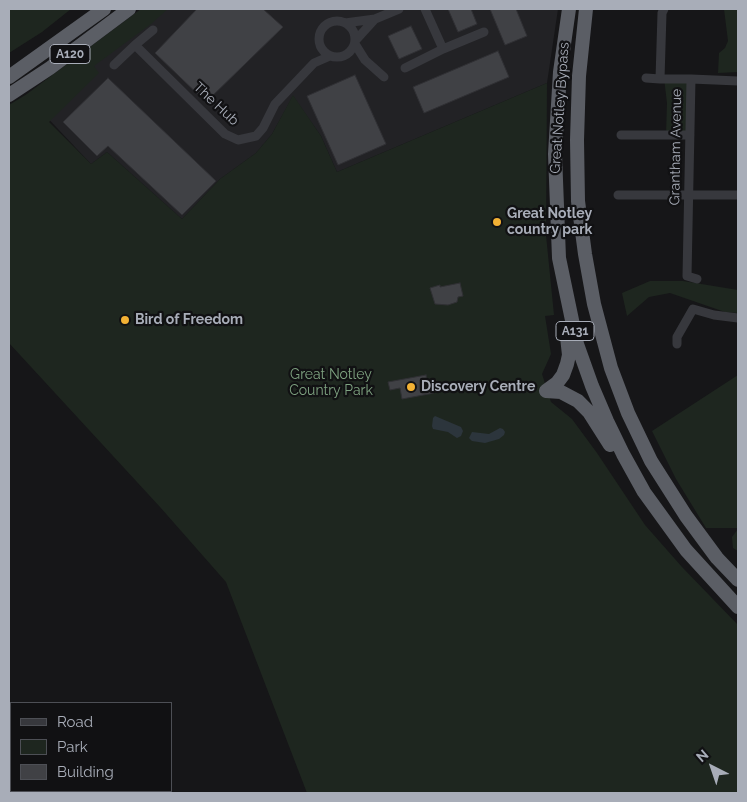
<!DOCTYPE html>
<style>
body{margin:0}
#map{position:relative;width:747px;height:802px;overflow:hidden;background:#161618;font-family:Raleway,sans-serif}
canvas{display:block}
.frame{position:absolute;inset:0;border:10px solid #a8adb8;pointer-events:none}
.legend{position:absolute;left:10px;top:702px;width:162px;height:90px;box-sizing:border-box;background:#111113;border:1px solid #4d4f55;margin:0;padding:6px 9px;list-style:none;font-size:15px;color:#a8adb8}
.legend li{display:flex;align-items:center;gap:10px;height:25px}
.legend b{width:25px;border:1px solid #4d4f55}
.north{position:absolute;left:687px;top:742px;width:50px;height:50px;-webkit-text-stroke:4px #111113;paint-order:stroke;rotate:319deg;font-size:14px;font-weight:700;line-height:20px;text-align:center;color:#a8adb8}
.north::after{content:'';display:block;margin:auto;width:18px;height:22px;background:#a8adb8;clip-path:polygon(50% 0,100% 100%,50% 72%,0 100%)}
</style>
<div id="map">
<canvas width="747" height="802"></canvas>
<div class="frame"></div>
<ul class="legend">
<li><b style="height:6px;background:#37383d"></b>Road</li>
<li><b style="height:14px;background:#1e261f"></b>Park</li>
<li><b style="height:14px;background:#404145"></b>Building</li>
</ul>
<div class="north">N</div>
</div>
<script>
const c = document.querySelector('canvas').getContext('2d');
c.lineJoin = 'round';
function fillPath(path, color) {
  c.fillStyle = color;
  c.fill(path, 'evenodd');
}
function poly(rows) {
  const path = new Path2D();
  for (const r of rows) {
    if (r.length === 3) {
      path.moveTo(r[0] + r[2], r[1]);
      path.arc(r[0], r[1], r[2], 0, 2 * Math.PI);
      continue;
    }
    path.moveTo(r[0], r[1]);
    for (let i = 2; i < r.length; i += 2) path.lineTo(r[i], r[i + 1]);
  }
  return path;
}
function trace(path, color, width, dash) {
  c.strokeStyle = color;
  c.lineWidth = width;
  c.lineCap = dash ? 'butt' : 'round';
  c.setLineDash(dash || []);
  c.stroke(path);
}
function label(font, color, halo, rows, align = 'center') {
  c.font = font + ' Raleway,sans-serif';
  c.lineWidth = 4.5;
  c.setLineDash([]);
  c.textBaseline = 'middle';
  c.strokeStyle = halo;
  c.fillStyle = color;
  for (const [text, x, y, turn = 0] of rows) {
    c.save();
    c.translate(x, y);
    c.rotate((+turn || 0) * Math.PI / 180);
    c.textAlign = isNaN(turn) ? turn : align;
    if (halo) c.strokeText(text, 0, 0);
    c.fillText(text, 0, 0);
    c.restore();
  }
}
fillPath(poly([
 [141,9,558,9,547,83,337,172,321,136,293,96,272,134,256,153,220,179,182,219,107,152,91,164,26,95]
]), '#222225');
fillPath(poly([
 [9,9,71,9,42,32,9,53],
 [141,9,168,9,151,24,94,66,99,73,49,122,91,164,107,152,182,219,220,179,256,153,272,134,293,95,321,136,337,172,547,83,546,235,554,315,545,316,551,354,542,374,551,402,572,419,597,453,645,525,682,567,738,625,738,793,307,793,226,582,160,507,9,343,9,105,27,94],
 [724,9,738,9,738,72,718,73,719,53,725,48,728,41],
 [664,78,691,79,690,135,666,135,667,103],
 [650,281,683,281,738,290,738,313,725,312,670,293,649,297,627,316,622,293],
 [738,375,738,528,706,528,676,479,652,431],
 [738,529,738,551,733,548,732,537]
]), '#1e261f');
fillPath(poly([
 [435,416,461,427,463,431,461,436,457,438,448,432,433,429,432,426,433,418],
 [500,428,503,429,505,432,504,435,499,439,485,443,472,441,469,438,472,432,489,434]
]), '#2c353c');
const building = poly([
 [197,9,263,9,283,27,206,102,155,53,197,9],
 [448,9,471,9,477,24,458,32,448,9],
 [490,9,516,9,527,36,505,45,490,9],
 [411,26,422,49,399,59,388,36,411,26],
 [498,51,509,77,424,113,413,87,498,51],
 [355,75,386,144,338,165,307,96,355,75],
 [108,78,216,181,182,215,108,146,97,156,63,122,108,78],
 [460,283,463,296,458,297,457,302,448,305,435,304,430,288,440,285,440,287,460,283],
 [426,375,427,382,429,381,431,387,433,386,434,393,402,399,400,388,390,390,388,382,426,375]
]);
fillPath(building, '#404145');
trace(building, '#303034', 1);
trace(poly([
 [425,9,443,49],
 [664,9,662,13,660,79,691,79,687,276,697,279],
 [337,39,18],
 [345,23,375,19,399,9],
 [153,30,135,45,225,134,238,140,256,136,263,128,275,104,314,63,330,56],
 [355,41,375,19],
 [355,44,365,60,384,77],
 [114,65,135,45],
 [405,68,443,49,484,32],
 [646,78,660,79],
 [691,79,738,81],
 [621,135,690,135],
 [618,195,738,195],
 [677,344,677,337,693,309,714,315,738,318]
]), '#37383d', 9);
trace(poly([
 [569,9,560,72,555,154,559,258,577,344,592,386,607,421,623,454,644,492,686,550,738,607],
 [586,9,579,76,577,140,578,201,585,254,594,304,611,368,628,413,651,461,686,516,717,558,738,580],
 [9,77,104,9],
 [9,95,50,68,129,9],
 [546,391,561,392,578,401,589,412,610,445],
 [546,391,557,383,563,375,567,364,569,355,566,328]
]), '#5b5e65', 14);
for (const [x, y, r, color] of [
 [497,222,5,"#f2b134"],
 [125,320,5,"#f2b134"],
 [411,387,5,"#f2b134"]
]) {
  const dot = new Path2D();
  dot.arc(x, y, r, 0, 2 * Math.PI);
  c.fillStyle = color;
  c.fill(dot);
  trace(dot, '#111113', 2);
}
for (const [x, y, w] of [
 [70,54,40],
 [575,331,38]
]) {
  const box = new Path2D();
  box.roundRect(x - w / 2, y - 9.5, w, 19, 4);
  c.fillStyle = '#111113';
  c.fill(box);
  trace(box, '#a8adb8', 1);
}
label('bold 12px', '#a8adb8', null, [
 ["A120",70,54],
 ["A131",575,331]
]);
label('14px', '#a8adb8', '#111113', [
 ["The Hub",216,104,43],
 ["Great Notley Bypass",560,108,-86],
 ["Grantham Avenue",676,147,-89]
]);
label('bold 14px', '#a8adb8', '#111113', [
 ["Great Notley",507,214],
 ["country park",507,230],
 ["Bird of Freedom",135,320],
 ["Discovery Centre",421,387]
], 'left');
label('14px', '#7fa381', '#111113', [
 ["Great Notley",331,375],
 ["Country Park",331,391]
]);
</script>
